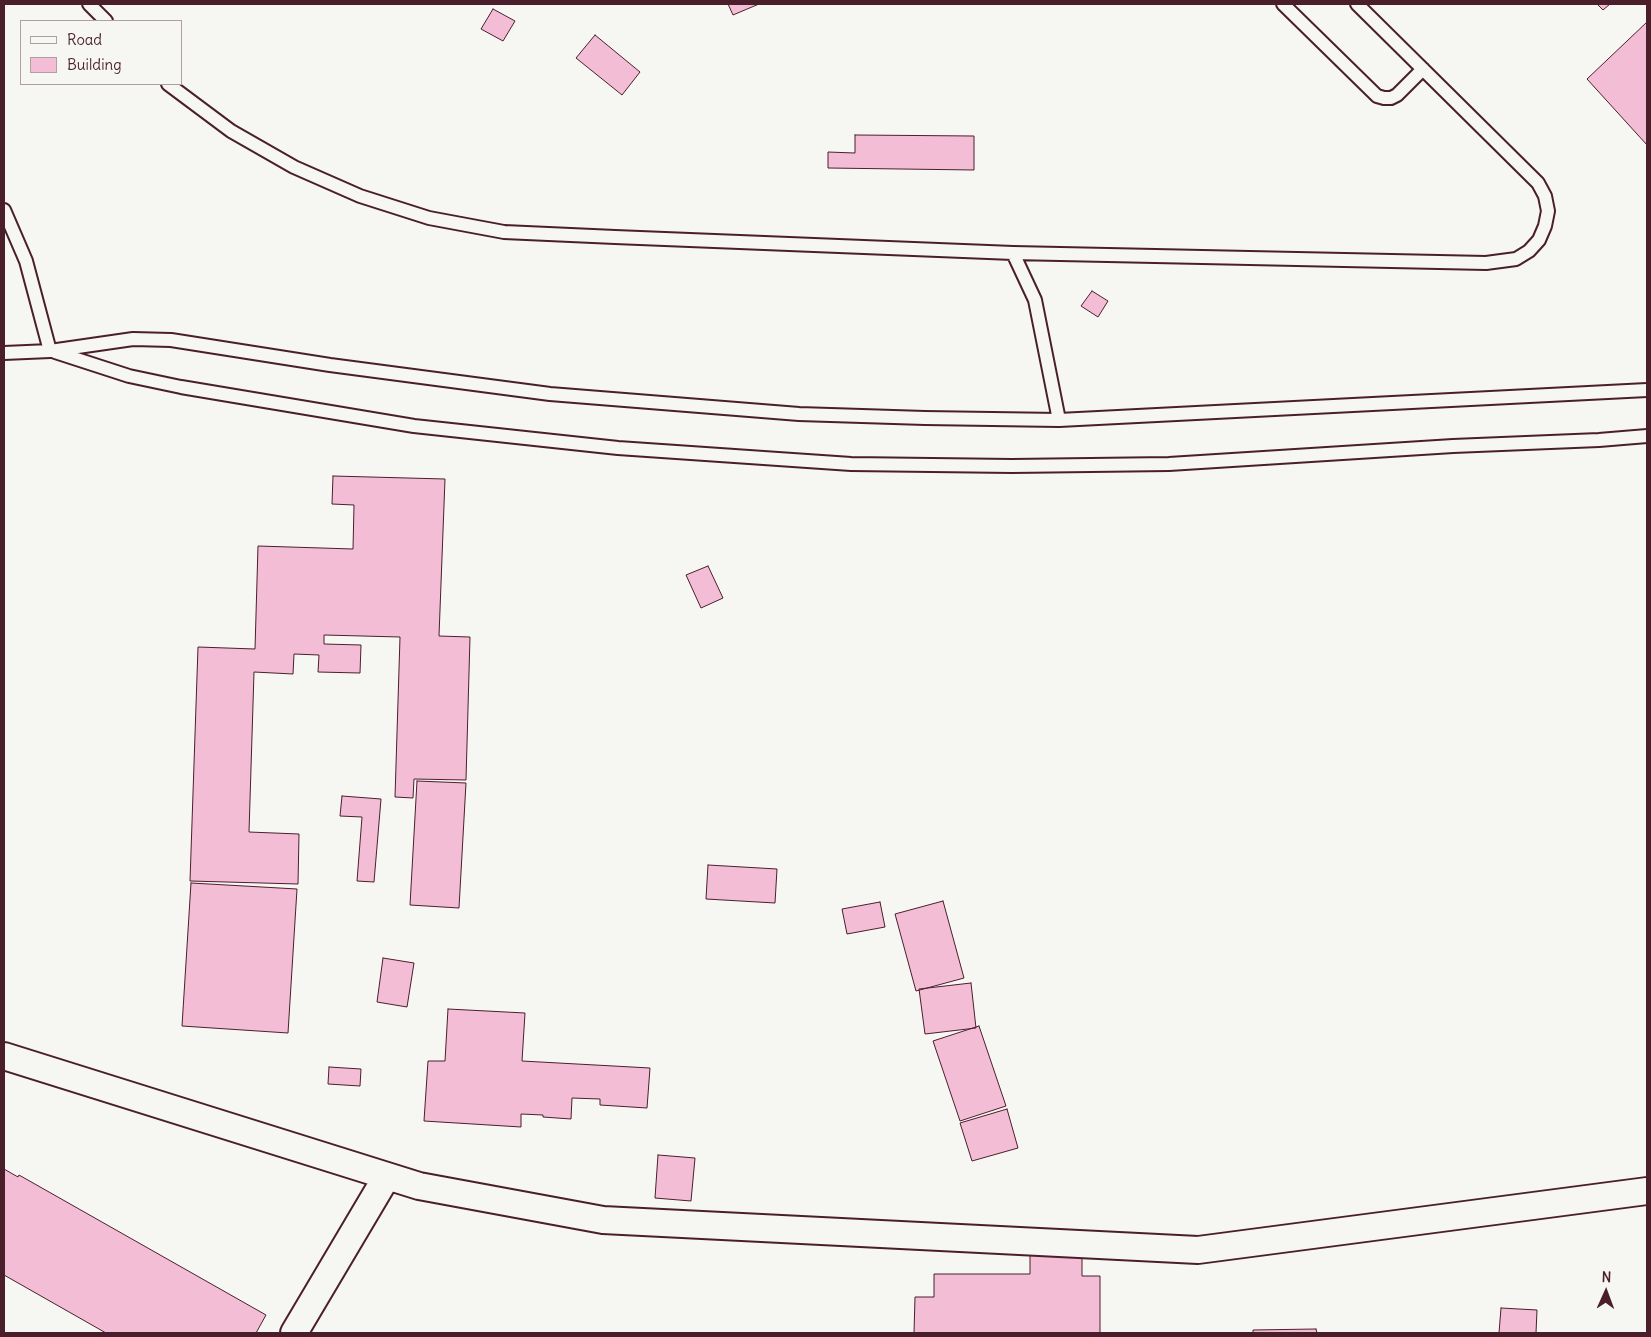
<!DOCTYPE html>
<style>
body{margin:0}
#map{position:relative;width:1651px;height:1337px;overflow:hidden;background:#f6f6f2;font-family:Delius,sans-serif}
canvas{display:block}
.frame{position:absolute;inset:0;border:5px solid #4a1f2b;pointer-events:none}
.legend{position:absolute;left:20px;top:20px;width:162px;height:65px;box-sizing:border-box;background:#f6f6f2;border:1px solid #b1a0a2;margin:0;padding:6px 9px;list-style:none;font-size:15px;color:#4a1f2b}
.legend li{display:flex;align-items:center;gap:10px;height:25px}
.legend b{width:25px;border:1px solid #b1a0a2}
.north{position:absolute;left:1581px;top:1267px;width:50px;height:50px;-webkit-text-stroke:4px #f6f6f2;paint-order:stroke;rotate:2deg;font-size:14px;font-weight:700;line-height:20px;text-align:center;color:#4a1f2b}
.north::after{content:'';display:block;margin:auto;width:18px;height:22px;background:#4a1f2b;clip-path:polygon(50% 0,100% 100%,50% 72%,0 100%)}
</style>
<div id="map">
<canvas width="1651" height="1337"></canvas>
<div class="frame"></div>
<ul class="legend">
<li><b style="height:6px;background:#f6f6f2"></b>Road</li>
<li><b style="height:14px;background:#f3bdd6"></b>Building</li>
</ul>
<div class="north">N</div>
</div>
<script>
const c = document.querySelector('canvas').getContext('2d');
c.lineJoin = 'round';
function fillPath(path, color) {
  c.fillStyle = color;
  c.fill(path, 'evenodd');
}
function poly(rows) {
  const path = new Path2D();
  for (const r of rows) {
    path.moveTo(r[0], r[1]);
    for (let i = 2; i < r.length; i += 2) path.lineTo(r[i], r[i + 1]);
  }
  return path;
}
function trace(path, color, width, dash) {
  c.strokeStyle = color;
  c.lineWidth = width;
  c.lineCap = dash ? 'butt' : 'round';
  c.setLineDash(dash || []);
  c.stroke(path);
}
const building = poly([
 [728,4,759,4,733,15,728,4],
 [1597,4,1610,4,1603,10,1597,4],
 [493,9,515,21,503,41,481,29,493,9],
 [1647,22,1647,145,1587,79,1647,22],
 [595,35,640,72,622,95,576,58,595,35],
 [855,135,974,136,974,170,828,168,828,152,855,153,855,135],
 [1092,291,1108,301,1098,317,1081,306,1092,291],
 [333,476,445,479,439,636,470,637,466,780,414,779,413,798,395,797,400,637,324,635,324,644,361,645,360,673,318,672,319,655,294,654,293,674,254,672,249,832,299,834,298,884,190,881,198,647,255,649,258,546,353,549,354,505,332,504,333,476],
 [708,566,723,598,701,608,686,575,708,566],
 [417,781,466,783,459,908,410,905,417,781],
 [342,796,381,799,374,882,357,881,362,817,340,816,342,796],
 [708,865,777,869,775,903,706,899,708,865],
 [191,883,297,889,288,1033,182,1026,191,883],
 [943,901,964,978,916,991,895,914,943,901],
 [880,902,885,927,847,934,842,909,880,902],
 [383,958,414,963,407,1007,377,1002,383,958],
 [971,983,976,1028,925,1034,919,989,971,983],
 [448,1009,525,1013,522,1061,650,1068,647,1108,600,1105,600,1099,572,1098,571,1119,543,1117,543,1115,521,1114,521,1127,424,1121,428,1061,445,1061,448,1009],
 [979,1026,1006,1106,960,1121,933,1041,979,1026],
 [329,1067,361,1069,360,1086,328,1084,329,1067],
 [1007,1109,1018,1148,972,1161,960,1123,1007,1109],
 [658,1155,695,1158,691,1201,655,1198,658,1155],
 [4,1169,18,1177,19,1175,266,1315,256,1333,106,1333,4,1275,4,1169],
 [1030,1249,1082,1250,1082,1276,1100,1276,1100,1333,914,1333,915,1297,934,1297,934,1274,1030,1274,1030,1249],
 [1501,1308,1537,1310,1536,1333,1499,1333,1501,1308],
 [1316,1329,1317,1333,1253,1333,1253,1330,1316,1329]
]);
fillPath(building, '#f3bdd6');
trace(building, '#4a1f2b', 1);
const service = poly([
 [89,4,106,21],
 [1283,4,1377,96,1384,98,1391,98,1397,95,1423,69],
 [168,84,231,131,294,167,360,196,429,218,504,232,615,237,1013,253,1486,263,1516,259,1529,251,1539,240,1545,226,1548,211,1545,196,1538,183,1357,4],
 [4,210,26,261,50,351],
 [1013,253,1035,300,1059,420],
 [55,352,129,376,181,387,414,426,618,448,851,464,1012,466,1169,464,1453,446,1599,440,1647,436],
 [4,353,50,351,133,339,171,340,330,365,550,394,799,414,925,418,1059,420,1647,390]
]);
const minor = poly([
 [4,1056,419,1186,603,1220,1198,1250,1647,1191],
 [294,1333,387,1176]
]);
trace(service, '#4a1f2b', 16);
trace(minor, '#4a1f2b', 30);
trace(service, '#f6f6f2', 12);
trace(minor, '#f6f6f2', 26);
</script>
